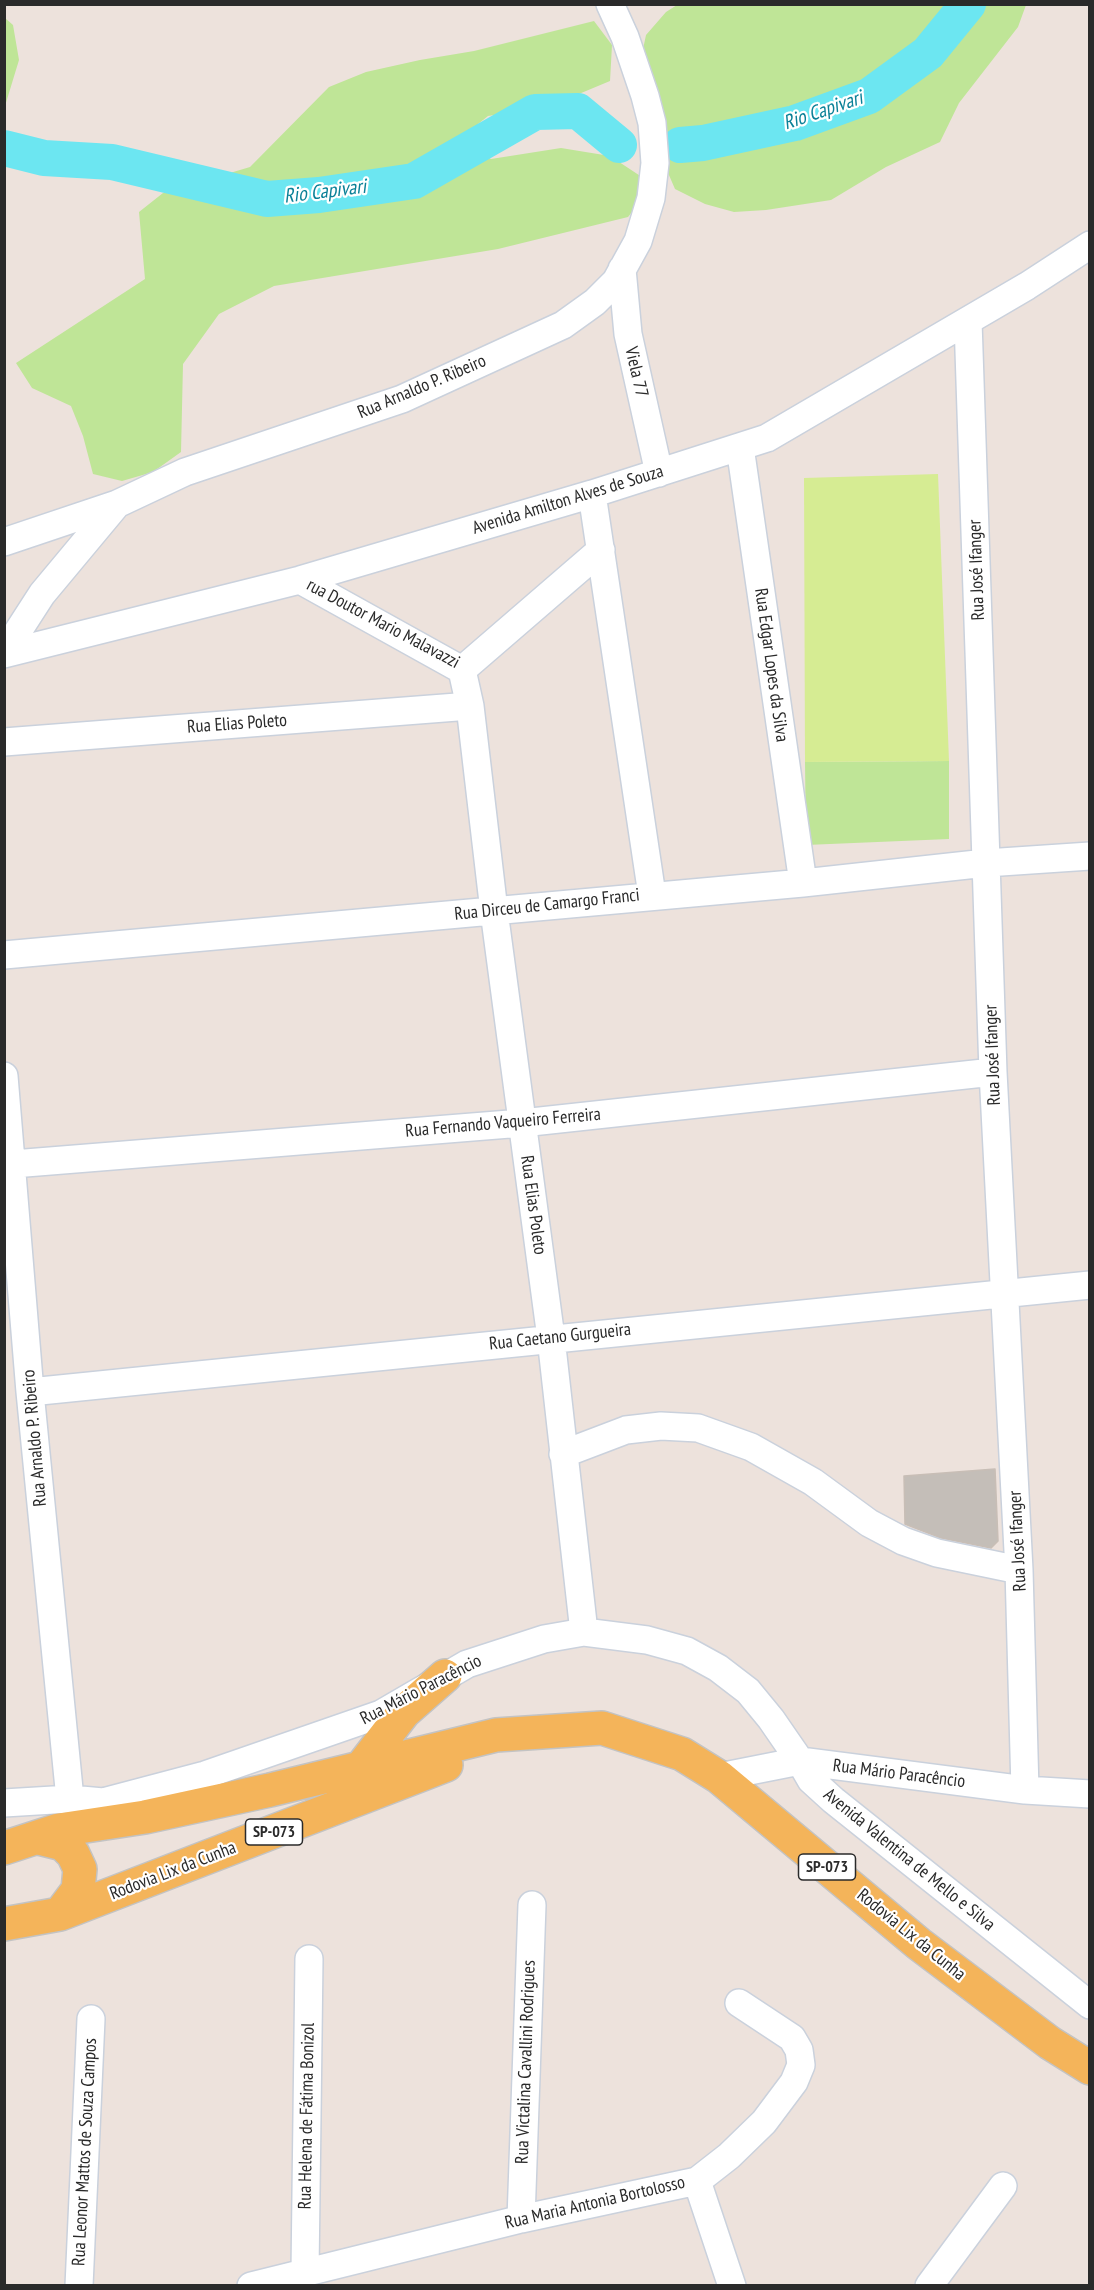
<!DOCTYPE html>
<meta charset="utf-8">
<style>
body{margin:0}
#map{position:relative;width:1094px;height:2290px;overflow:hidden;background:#ede2dc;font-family:"PT Sans Narrow",sans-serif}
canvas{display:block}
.frame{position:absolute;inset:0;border:6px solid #2a2a2a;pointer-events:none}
</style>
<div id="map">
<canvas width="1094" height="2290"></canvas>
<div class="frame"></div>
</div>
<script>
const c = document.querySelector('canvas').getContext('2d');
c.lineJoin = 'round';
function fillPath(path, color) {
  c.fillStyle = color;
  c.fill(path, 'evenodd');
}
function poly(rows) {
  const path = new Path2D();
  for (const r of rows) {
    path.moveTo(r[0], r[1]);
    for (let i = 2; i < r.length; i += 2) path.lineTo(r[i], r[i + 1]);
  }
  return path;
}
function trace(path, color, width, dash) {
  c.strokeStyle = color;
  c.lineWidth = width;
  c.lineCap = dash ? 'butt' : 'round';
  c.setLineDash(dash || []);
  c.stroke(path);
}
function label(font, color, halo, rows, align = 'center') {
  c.font = font + ' "PT Sans Narrow",sans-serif';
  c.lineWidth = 4.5;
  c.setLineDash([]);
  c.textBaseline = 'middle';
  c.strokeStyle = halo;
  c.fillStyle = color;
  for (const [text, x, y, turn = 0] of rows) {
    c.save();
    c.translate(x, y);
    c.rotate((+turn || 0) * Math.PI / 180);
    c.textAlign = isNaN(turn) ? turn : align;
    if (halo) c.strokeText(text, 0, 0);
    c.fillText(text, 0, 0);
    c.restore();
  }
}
fillPath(poly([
 [677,5,1026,5,1018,27,959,103,940,142,886,167,831,200,766,210,734,212,705,204,675,189,662,159,639,68,646,35,666,12],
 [5,18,13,25,19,60,5,106],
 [594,21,612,45,610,81,550,106,488,116,457,141,491,159,561,148,610,156,654,185,628,217,498,249,274,286,219,314,183,364,181,452,153,472,122,481,93,474,83,436,71,406,32,388,16,363,145,279,139,212,163,193,250,167,329,87,366,72,420,60,474,51],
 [949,761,949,839,806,845,805,762]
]), '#bfe597');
fillPath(poly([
 [938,474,949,761,805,762,804,478]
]), '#d6ec93');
trace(poly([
 [680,145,703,143,795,123,869,96,928,53,968,4],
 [4,148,44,158,112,162,267,199,319,195,414,181,535,112,578,111,619,145]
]), '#6ce6f1', 36);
const building = poly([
 [995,1469,998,1541,991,1548,941,1538,905,1524,904,1476,995,1469]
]);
fillPath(building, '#c4beb8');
trace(building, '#c8beb6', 1.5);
const minor = poly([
 [622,269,628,334,659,473],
 [968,321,993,1072,1019,1570,1025,1790],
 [740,447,803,883],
 [592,494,652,895],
 [4,542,117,504],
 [300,580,462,670],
 [4,653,42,594,117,504,185,472,402,399,563,325,595,302,616,281,638,241,651,198,655,163,652,123,645,96,625,37,610,4],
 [4,654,300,580,592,494,767,438,1027,286,1090,245],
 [462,670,470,706,494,911,551,1338,584,1632],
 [462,670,601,550],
 [4,742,470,706],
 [4,955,803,883,986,863,1090,856],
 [4,1076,30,1392,70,1799],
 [13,1164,522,1123,993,1072],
 [30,1392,1090,1285],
 [563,1454,626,1430,661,1426,698,1428,751,1447,813,1482,869,1523,903,1541,937,1553,1019,1570],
 [719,1777,800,1761,811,1780,833,1800,1090,2005],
 [4,1803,70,1799,103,1802,205,1775,381,1714,467,1664,544,1639,584,1632,647,1640,687,1651,718,1668,748,1691,771,1719,800,1761,1025,1790,1090,1794],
 [697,2181,732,2286],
 [521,2219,532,1905],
 [305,2272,309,1959],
 [79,2286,91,2019],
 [251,2286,521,2219,697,2181,729,2156,764,2122,794,2082,801,2065,799,2050,792,2038,739,2003],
 [929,2286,1003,2186]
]);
const major = poly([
 [360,1769,404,1712,445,1676],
 [39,1838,63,1844,73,1854,80,1869,78,1890,60,1914],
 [4,1848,59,1830,145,1817,270,1790,496,1735,602,1728,682,1754,719,1777,919,1944,1050,2043,1090,2068],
 [4,1924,60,1914,446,1765]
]);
trace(minor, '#cad1dc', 30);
trace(major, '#c3c3c3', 36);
trace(minor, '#fff', 27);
trace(major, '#f4b45a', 33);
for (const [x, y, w] of [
 [274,1832,57],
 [827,1867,57]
]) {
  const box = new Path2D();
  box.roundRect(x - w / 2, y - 13, w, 26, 4.5);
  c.fillStyle = '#fff';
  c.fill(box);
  trace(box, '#2a2a2a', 1.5);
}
label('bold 16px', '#2a2a2a', null, [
 ["SP-073",274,1832],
 ["SP-073",827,1867]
]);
label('18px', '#2a2a2a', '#fff', [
 ["Viela 77",636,372,77],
 ["Rua Arnaldo P. Ribeiro",422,387,-23],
 ["Avenida Amilton Alves de Souza",568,500,-17],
 ["Rua José Ifanger",977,570,-92],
 ["rua Doutor Mario Malavazzi",383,624,28],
 ["Rua Edgar Lopes da Silva",771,665,82],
 ["Rua Elias Poleto",237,724,-4],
 ["Rua Dirceu de Camargo Franci",547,905,-6],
 ["Rua José Ifanger",993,1055,-92],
 ["Rua Fernando Vaqueiro Ferreira",503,1123,-5],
 ["Rua Elias Poleto",533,1205,82],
 ["Rua Caetano Gurgueira",560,1337,-6],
 ["Rua Arnaldo P. Ribeiro",35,1438,-95],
 ["Rua José Ifanger",1018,1541,-93],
 ["Rua Mário Paracêncio",421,1690,-27],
 ["Rua Mário Paracêncio",899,1774,7],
 ["Avenida Valentina de Mello e Silva",909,1860,39],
 ["Rodovia Lix da Cunha",173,1871,-21],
 ["Rodovia Lix da Cunha",911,1935,39],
 ["Rua Victalina Cavallini Rodrigues",526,2062,-88],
 ["Rua Helena de Fátima Bonizol",307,2116,-89],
 ["Rua Leonor Mattos de Souza Campos",85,2152,-87],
 ["Rua Maria Antonia Bortolosso",595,2203,-13]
]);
label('italic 20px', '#0a8097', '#fff', [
 ["Rio Capivari",823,111,-19],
 ["Rio Capivari",325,192,-7]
]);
</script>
